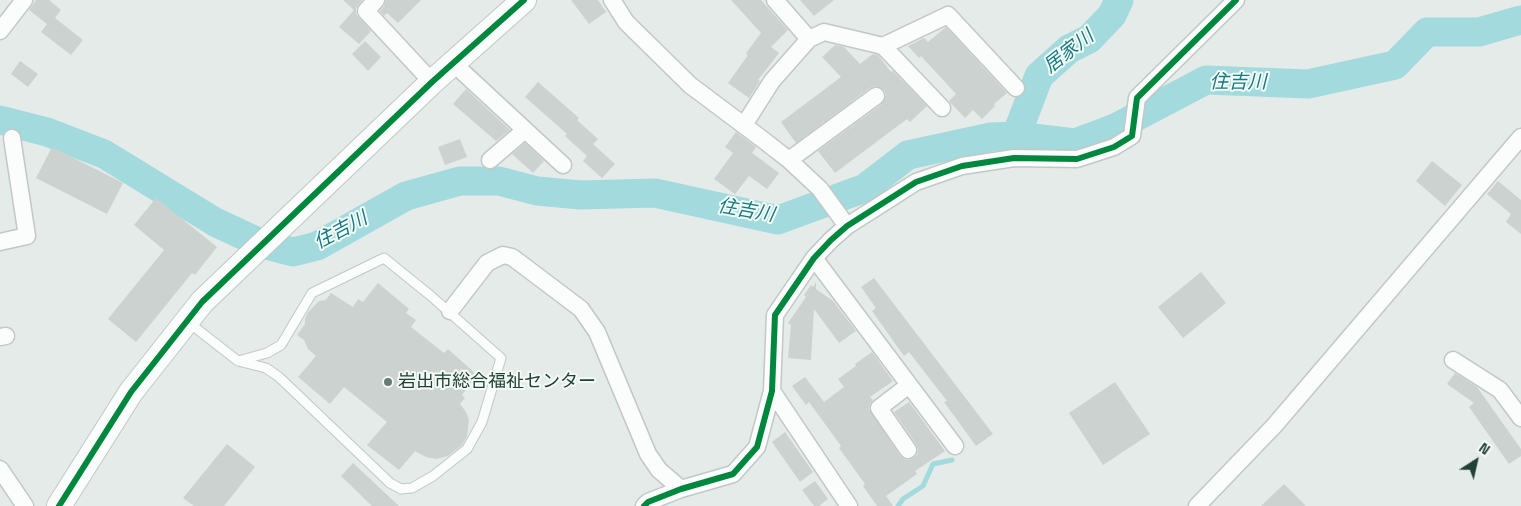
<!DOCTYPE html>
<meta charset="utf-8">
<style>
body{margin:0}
#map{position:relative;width:1521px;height:506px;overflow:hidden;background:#e5ebe8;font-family:"Space Grotesk",sans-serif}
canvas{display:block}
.north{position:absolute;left:1451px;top:436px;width:50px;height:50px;-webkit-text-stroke:4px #f4faf6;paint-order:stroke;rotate:35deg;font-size:14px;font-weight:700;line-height:20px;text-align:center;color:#204135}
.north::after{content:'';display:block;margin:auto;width:18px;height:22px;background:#204135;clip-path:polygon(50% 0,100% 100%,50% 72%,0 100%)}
</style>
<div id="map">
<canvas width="1521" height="506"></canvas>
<div class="north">N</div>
</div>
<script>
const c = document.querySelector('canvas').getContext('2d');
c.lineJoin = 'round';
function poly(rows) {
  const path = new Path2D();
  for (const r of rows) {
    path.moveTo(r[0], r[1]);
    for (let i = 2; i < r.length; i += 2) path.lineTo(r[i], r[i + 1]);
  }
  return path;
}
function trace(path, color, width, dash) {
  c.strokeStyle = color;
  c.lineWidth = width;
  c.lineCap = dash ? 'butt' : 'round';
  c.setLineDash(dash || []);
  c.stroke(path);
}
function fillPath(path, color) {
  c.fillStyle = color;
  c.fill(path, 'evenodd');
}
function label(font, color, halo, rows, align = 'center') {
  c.font = font + ' "Space Grotesk","Noto Sans JP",sans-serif';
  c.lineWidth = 4;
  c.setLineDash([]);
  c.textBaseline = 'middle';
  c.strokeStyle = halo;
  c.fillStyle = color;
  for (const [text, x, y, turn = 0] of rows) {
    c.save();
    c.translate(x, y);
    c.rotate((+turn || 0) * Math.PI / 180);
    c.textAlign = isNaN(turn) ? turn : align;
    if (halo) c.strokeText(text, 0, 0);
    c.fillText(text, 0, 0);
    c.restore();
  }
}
trace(poly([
 [898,506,903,499,923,486,933,464,952,460]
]), '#a2dadd', 5);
trace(poly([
 [0,120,47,132,104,154,215,222,262,244,293,252,317,246,406,196,460,181,499,181,537,191,581,195,655,193,778,220,865,188,908,155,991,137,1016,136,1075,143,1115,128,1206,80,1308,84,1395,65,1427,32,1479,32,1521,20],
 [1016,136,1039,76,1069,49,1089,39,1112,15,1119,0]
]), '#a2dadd', 29);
fillPath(poly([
 [36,0,49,0,61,10,55,18,83,40,71,55,41,32,47,24,29,10],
 [343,0,362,0,356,8,356,14,371,31,359,44,339,27,354,10],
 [386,0,421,0,398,23,387,13,384,16,380,11,384,6],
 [571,0,598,0,606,12,589,24],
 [731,0,761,0,788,30,771,47,779,53,758,80,760,81,749,98,728,83,748,55,746,53,761,33],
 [800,0,834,0,814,16],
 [946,27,1007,93,994,104,995,106,982,119,973,110,965,118,949,101,956,94,921,56,919,58,908,46,924,38,928,42],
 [365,41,381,57,368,71,352,54],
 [835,45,844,47,860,64,873,54,878,55,891,72,893,71,927,106,910,122,907,119,835,173,818,151,882,104,886,95,884,90,875,86,870,88,796,143,781,122,841,77,822,57],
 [20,61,38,74,28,87,11,74],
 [538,82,579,118,577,120,598,139,593,144,615,164,602,178,583,161,587,156,565,136,567,134,525,97],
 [466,89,510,130,496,141,453,104],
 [736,132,756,147,752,153,779,173,767,189,749,176,735,194,714,179,733,153,725,147],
 [460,139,467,157,445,165,438,147],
 [525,143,544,161,533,173,512,154],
 [52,147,123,183,107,214,36,178],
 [1432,161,1462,185,1445,206,1416,181],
 [1498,181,1521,200,1521,234,1506,222,1511,214,1487,194],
 [156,198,217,247,195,275,192,273,136,342,108,319,164,250,134,225],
 [1201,272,1226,303,1183,338,1158,307],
 [874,278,993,434,976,446,944,402,947,401,909,352,904,356,872,311,876,308,861,287],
 [816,282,816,289,833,301,856,331,839,343,814,309,811,360,788,358,791,325,788,323,806,297,804,295,811,285,813,287],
 [378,283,409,309,406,313,416,320,411,327,444,353,448,349,477,375,462,395,465,398,460,404,466,412,469,420,467,436,462,445,448,456,436,459,426,457,415,451,399,470,367,445,387,422,344,387,330,404,298,377,316,356,308,349,304,340,297,335,305,324,305,319,308,312,319,301,326,300,331,293,353,307,358,299,363,302],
 [872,352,893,381,870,397,873,400,870,404,869,409,900,456,904,459,909,460,917,455,918,450,916,444,894,412,909,402,945,451,915,471,917,474,886,496,893,506,877,506,863,486,865,484,839,448,841,446,809,402,806,405,792,386,805,377,824,402,844,387,838,379,856,366,855,364],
 [1455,373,1477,387,1521,449,1521,456,1509,464,1469,407,1474,403,1447,384],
 [1115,382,1150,434,1103,465,1069,413],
 [785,432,813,472,800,482,772,442],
 [227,444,255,467,224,506,194,506,183,498],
 [353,463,399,506,372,506,341,476],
 [815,481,828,499,819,506,814,506,802,490],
 [1284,484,1306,506,1261,506]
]), '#ccd2cf');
const lane = poly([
 [188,322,238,361,266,368,279,377,390,483,401,489,412,488,433,476,467,449,482,422,501,358,431,296,384,258,312,293,281,345,267,353,238,361]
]);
const street = poly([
 [376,0,366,11,432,82],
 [612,0,626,22,690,85,762,139,789,160,820,189,847,226],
 [775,0,809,39],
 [0,31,24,0],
 [883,46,948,15,1016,88],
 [453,63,563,165],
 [744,125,772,81,809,39,824,32,883,46,942,108],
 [490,160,525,130],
 [789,160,876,96],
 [0,242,27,236,12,138],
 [814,258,955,446],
 [450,311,487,263,503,255,512,257,581,309,597,332,648,454,659,470,681,489],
 [0,337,6,336],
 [1453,360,1500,390,1521,418],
 [772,391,849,506],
 [908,450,879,408,909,385],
 [0,469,25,506],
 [644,506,648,502,681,489,733,474,757,447,772,391,775,315,814,258,831,240,847,226,916,182,962,166,1014,158,1077,159,1114,147,1132,136,1137,98,1236,0],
 [1197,506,1274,426,1521,137]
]);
const secondary = poly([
 [59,506,131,392,202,302,432,82,524,0]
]);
trace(lane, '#c2c8c5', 11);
trace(street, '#c2c8c5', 19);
trace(secondary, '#c1c9c5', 26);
trace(lane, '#fbfcfc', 9);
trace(street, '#fbfcfc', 16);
trace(secondary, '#fbfcfc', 24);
trace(poly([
 [59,506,131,392,202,302,432,82,524,0],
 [644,506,648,502,681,489,733,474,757,447,772,391,775,315,814,258,831,240,847,226,916,182,962,166,1014,158,1077,159,1114,147,1132,136,1137,98,1236,0]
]), '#00873e', 6);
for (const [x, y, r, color] of [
 [388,382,5,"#657c74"]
]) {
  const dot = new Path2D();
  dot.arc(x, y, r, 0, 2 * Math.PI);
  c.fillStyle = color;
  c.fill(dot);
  trace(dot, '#f4faf6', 2);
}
label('18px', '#204135', '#f4faf6', [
 ["岩出市総合福祉センター",398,382]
], 'left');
label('italic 19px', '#147b83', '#f4faf6', [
 ["居家川",1069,52,-38],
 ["住吉川",1238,83],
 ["住吉川",746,211,10],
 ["住吉川",341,231,-28]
]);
</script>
